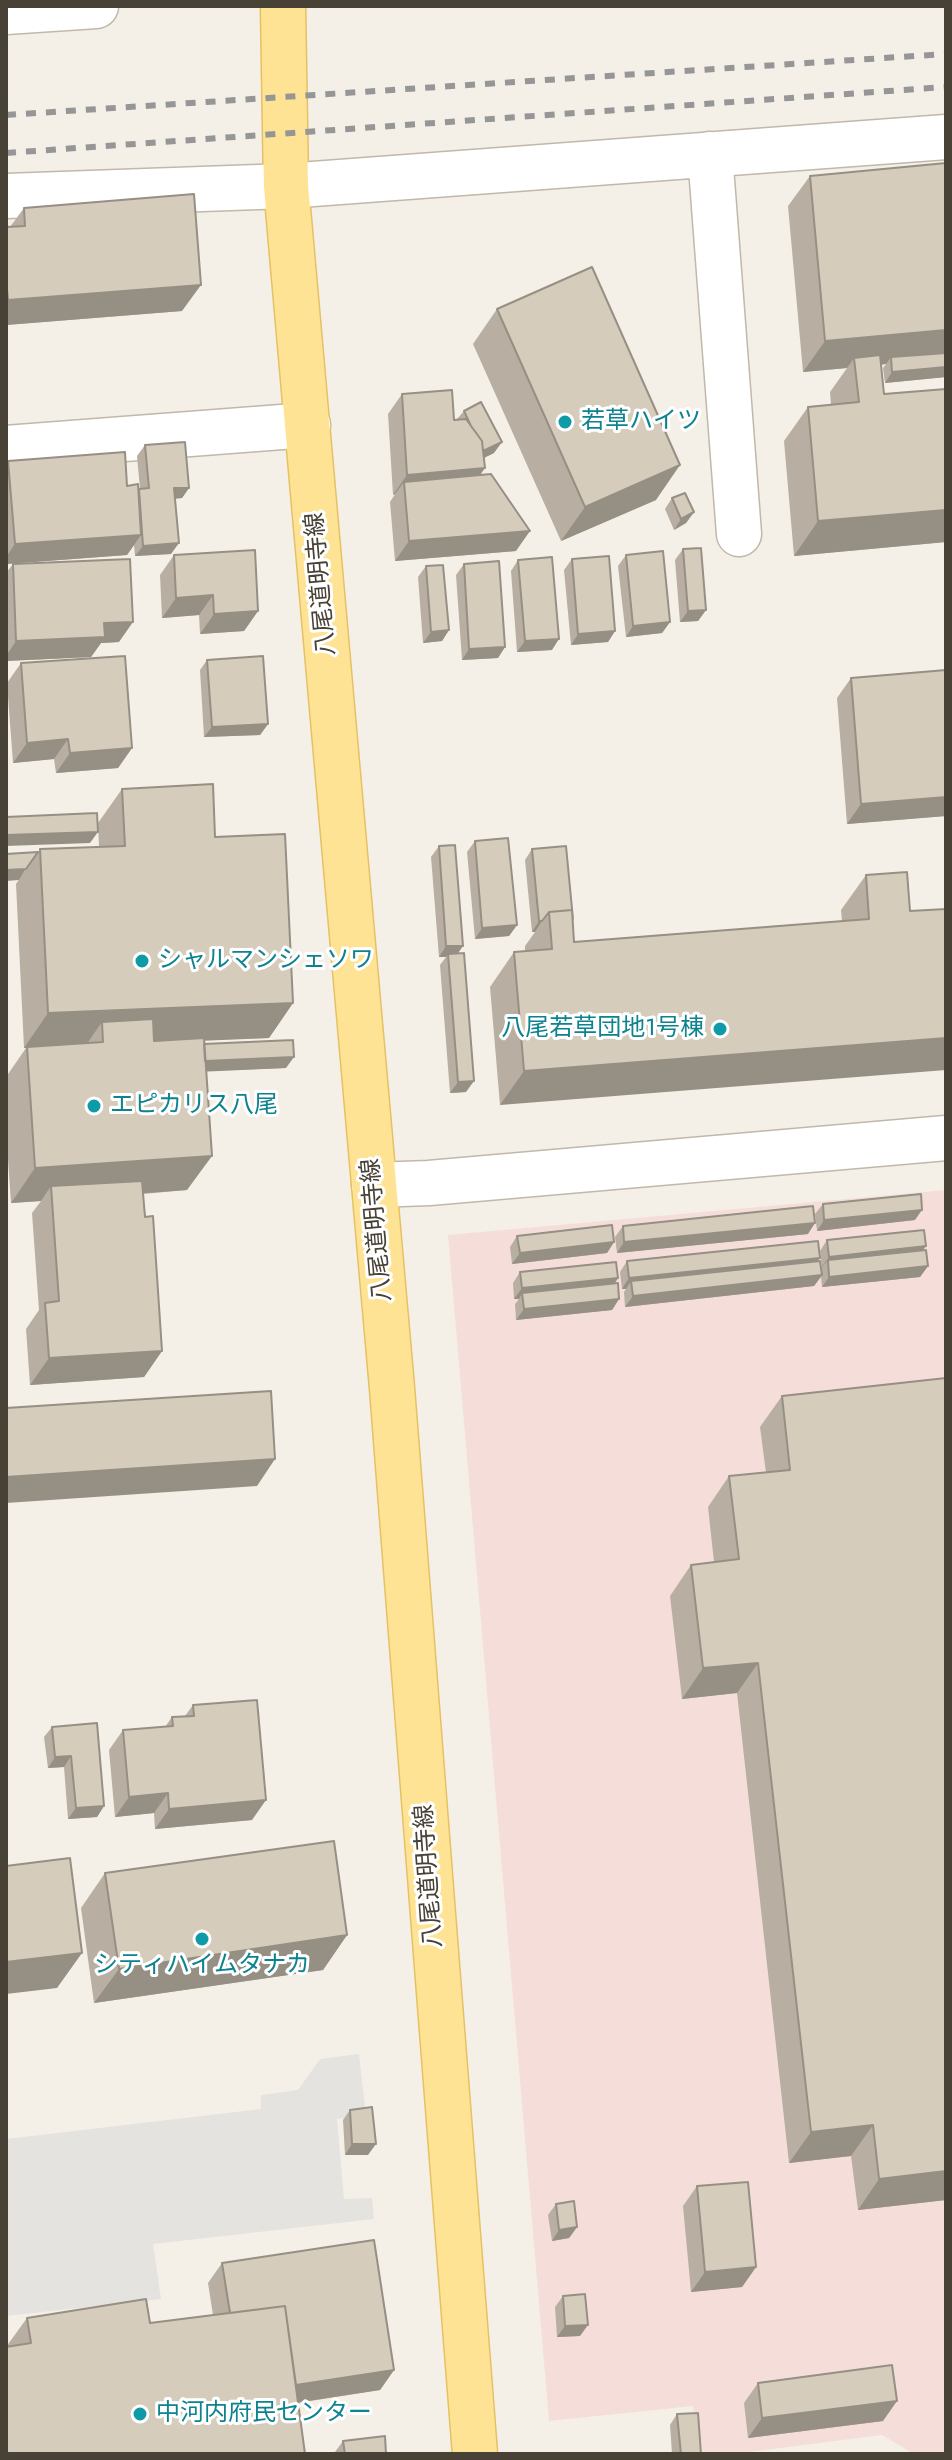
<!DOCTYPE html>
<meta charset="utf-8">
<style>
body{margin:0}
#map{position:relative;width:952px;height:2460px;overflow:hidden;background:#f4f0e7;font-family:Jost,sans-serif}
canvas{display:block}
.frame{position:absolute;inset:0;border:8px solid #474136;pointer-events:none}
</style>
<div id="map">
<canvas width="952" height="2460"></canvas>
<div class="frame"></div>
</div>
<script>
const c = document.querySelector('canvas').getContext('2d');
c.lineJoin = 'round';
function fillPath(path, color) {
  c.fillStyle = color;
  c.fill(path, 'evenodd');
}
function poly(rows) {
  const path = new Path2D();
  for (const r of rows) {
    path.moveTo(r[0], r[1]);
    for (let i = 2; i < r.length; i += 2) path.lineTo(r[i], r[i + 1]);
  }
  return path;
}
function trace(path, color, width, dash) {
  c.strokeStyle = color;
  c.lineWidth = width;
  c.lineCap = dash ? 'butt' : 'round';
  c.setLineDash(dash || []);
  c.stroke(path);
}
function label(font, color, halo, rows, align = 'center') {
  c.font = font + ' Jost,"Noto Sans JP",sans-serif';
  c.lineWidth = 6;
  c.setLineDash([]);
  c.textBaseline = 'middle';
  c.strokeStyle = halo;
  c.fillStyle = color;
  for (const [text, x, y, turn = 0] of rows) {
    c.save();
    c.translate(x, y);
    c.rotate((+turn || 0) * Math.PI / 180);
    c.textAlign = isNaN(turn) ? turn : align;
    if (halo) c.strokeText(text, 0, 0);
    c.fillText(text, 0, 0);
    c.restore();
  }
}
fillPath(poly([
 [946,1190,946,2454,910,2454,909,2451,882,2435,734,2454,698,2454,693,2406,549,2421,448,1235]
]), '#f5deda');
fillPath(poly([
 [359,2054,366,2116,337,2119,344,2199,372,2198,374,2219,153,2244,161,2299,6,2316,6,2139,261,2109,261,2095,298,2090,320,2059]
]), '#e5e3df');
const minor = poly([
 [6,12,96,6],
 [710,154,739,534],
 [6,196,286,186,946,137],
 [6,448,308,425],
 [374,1185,429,1183,946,1138]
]);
const major = poly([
 [283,6,286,186,392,1388,475,2454]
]);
trace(minor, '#c0b8a9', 47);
trace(major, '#e6c163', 47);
trace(minor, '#fff', 44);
trace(major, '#ffe395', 44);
trace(poly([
 [6,115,946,54],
 [6,153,946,87]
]), '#969696', 6, [10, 10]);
fillPath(poly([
 [946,163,946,377,885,383,883,368,886,364,881,365,884,394,946,389,946,542,794,556,784,441,808,407,831,405,830,392,847,368,803,372,788,206,810,176],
 [24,208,182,311,6,325,6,227,10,227],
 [497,309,656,500,561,541,473,344],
 [402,394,454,420,457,419,464,411,494,453,484,458,480,475,516,551,395,561,390,502,395,494,393,495,388,414],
 [145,445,189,488,182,498,175,499,171,554,135,556,134,545,127,555,6,564,6,465,8,461,127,486,138,489,140,489,137,456],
 [672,498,694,512,686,523,674,530,665,509],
 [683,549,706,610,698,621,680,622,675,560],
 [174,555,258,611,244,631,200,634,199,615,162,618,160,575],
 [626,555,670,622,662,633,626,637,618,566],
 [572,559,615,631,608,642,571,645,564,570],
 [518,560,552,650,517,652,511,571],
 [13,564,119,642,101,643,91,657,6,661,6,573],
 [464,564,505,647,498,658,462,660,456,575],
 [426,566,449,630,442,641,423,643,418,577],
 [207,660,268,724,260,735,204,737,200,670],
 [21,663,132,748,118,768,56,773,54,759,13,763,7,683],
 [946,670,946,816,847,824,837,698,851,678],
 [122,789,215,837,293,1003,269,1038,204,1040,204,1044,286,1068,206,1071,187,1190,143,1194,162,1351,144,1377,30,1385,26,1329,39,1310,32,1213,41,1201,11,1203,6,1130,6,1077,26,1048,24,1048,16,884,40,849,99,847,98,823],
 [475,841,517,925,509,936,475,939,467,852],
 [439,846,463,946,458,953,466,1092,450,1093,440,965,446,957,439,957,431,857],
 [532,849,574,942,842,921,841,910,866,875,910,911,500,1105,490,987,514,952,525,951,525,946,535,932,532,932,525,860],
 [823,1204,915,1220,817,1231,815,1214],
 [623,1226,808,1234,617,1253,615,1237],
 [517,1236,614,1242,607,1253,512,1264,510,1247],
 [827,1240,926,1246,923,1250,928,1266,920,1277,822,1287,821,1277,814,1286,625,1307,624,1292,626,1289,622,1289,620,1272,627,1261,820,1258,818,1261,821,1270,822,1268,820,1251],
 [520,1272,618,1278,614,1284,619,1299,612,1310,516,1320,515,1304,519,1299,514,1299,513,1283],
 [782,1396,946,2200,858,2210,851,2156,789,2163,737,1693,682,1699,670,1596,691,1565,714,1562,708,1507,729,1476,766,1473,760,1427],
 [193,1705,252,1820,155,1829,154,1813,115,1817,109,1750,123,1730,165,1727,172,1717,185,1716],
 [52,1727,104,1806,97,1817,68,1819,64,1767,48,1768,44,1737],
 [105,1873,347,1935,323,1970,94,2003,81,1908],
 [350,2110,368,2155,345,2155,343,2120],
 [697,2186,756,2267,742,2287,691,2292,683,2206],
 [556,2204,577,2227,569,2238,552,2241,548,2215],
 [222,2263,394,2370,380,2390,298,2403,6,2347,27,2318,150,2323,213,2315,208,2283],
 [563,2296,580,2336,557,2337,555,2307],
 [758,2383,883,2421,748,2438,744,2403],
 [677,2414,701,2454,672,2454,670,2425],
 [343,2441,386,2454,336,2454,335,2452]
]), '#b8afa2');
fillPath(poly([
 [201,285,182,311,6,325,6,302,8,300],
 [946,330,946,359,891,357,886,364,855,367,854,358,847,368,803,372,825,341],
 [946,367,946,377,885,383,892,372],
 [502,442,494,453,475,462,483,451],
 [680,465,656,500,561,541,585,507],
 [485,468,471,488,404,482,395,494,393,495,407,475],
 [174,488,189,488,182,498,166,499],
 [946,510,946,542,794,556,818,521],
 [694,512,686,523,674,530,681,519],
 [530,531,516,551,395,561,409,541],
 [141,535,127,555,6,564,6,557,15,544],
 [179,543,171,554,135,556,143,546],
 [213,595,199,615,162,618,176,598],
 [706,610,698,621,680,622,688,611],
 [258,611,244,631,200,634,214,614],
 [133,622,119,642,101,643,91,657,6,661,6,656,16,641,104,623],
 [670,622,662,633,626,637,633,626],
 [449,630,442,641,423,643,431,632],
 [615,631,608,642,571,645,578,634],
 [559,639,552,650,517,652,525,641],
 [505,647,498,658,462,660,469,649],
 [268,724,260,735,204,737,212,727],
 [68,739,54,759,13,763,27,743],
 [132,748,118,768,56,773,70,753],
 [946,797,946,816,847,824,861,804],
 [98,832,90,843,6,846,6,835],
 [26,869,19,880,6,881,6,870],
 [539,921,542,921,535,932,532,932],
 [517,925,509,936,475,939,482,928],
 [446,946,463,946,455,957,448,954,446,957,439,957],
 [293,1003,269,1038,102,1045,103,1042,102,1022,86,1045,24,1048,48,1013],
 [946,1038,946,1070,500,1105,524,1071],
 [294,1057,286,1068,197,1072,205,1061],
 [474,1081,466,1092,450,1093,458,1082],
 [212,1156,187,1190,52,1200,51,1186,41,1201,11,1203,35,1168],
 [922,1210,915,1220,817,1231,824,1220],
 [815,1223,808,1234,617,1253,624,1242],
 [614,1242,607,1253,512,1264,520,1253],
 [926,1246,918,1257,828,1260,821,1268,829,1257],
 [820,1258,812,1269,631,1281,626,1289,622,1289,629,1278],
 [928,1266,920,1277,822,1287,829,1277],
 [822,1275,814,1286,625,1307,633,1296],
 [618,1278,611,1289,522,1293,519,1299,514,1299,522,1288],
 [619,1299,612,1310,516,1320,524,1309],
 [162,1351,144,1377,30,1385,49,1358],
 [275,1459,257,1486,6,1503,6,1477],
 [758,1663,737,1693,682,1699,703,1668],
 [71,1756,64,1767,48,1768,55,1757],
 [168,1793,154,1813,115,1817,129,1797],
 [266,1800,252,1820,155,1829,169,1809],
 [104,1806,97,1817,68,1819,76,1808],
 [347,1935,323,1970,94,2003,119,1969],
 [82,1953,57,1988,6,1994,6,1962],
 [873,2125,851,2156,789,2163,811,2132],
 [352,2144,376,2144,368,2155,345,2155],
 [946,2171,946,2200,858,2210,879,2179],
 [577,2227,569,2238,552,2241,559,2230],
 [756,2267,742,2287,691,2292,705,2272],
 [588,2325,580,2336,557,2337,565,2326],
 [394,2370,380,2390,281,2405,295,2385],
 [897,2401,883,2421,748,2438,762,2418]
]), '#968f84');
const building = poly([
 [946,163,946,330,825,341,810,176,946,163],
 [194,194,201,285,8,300,6,278,6,227,25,226,24,208,194,194],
 [592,267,680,465,585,507,497,309,592,267],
 [946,353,946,367,892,372,891,357,946,353],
 [880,355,884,394,946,389,946,510,818,521,808,407,859,402,854,358,880,355],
 [452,390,454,420,466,419,482,441,485,468,407,475,402,394,452,390],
 [481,402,502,442,483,451,482,441,471,426,464,411,481,402],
 [185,442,189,488,174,488,179,543,143,546,139,489,149,488,145,445,185,442],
 [125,452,127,486,138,484,141,535,15,544,8,461,125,452],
 [491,474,530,531,409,541,404,482,491,474],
 [685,493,694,512,681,519,672,498,685,493],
 [701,548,706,610,688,611,683,549,701,548],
 [255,550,258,611,214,614,213,595,176,598,174,555,255,550],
 [663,551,670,622,633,626,626,555,663,551],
 [609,556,615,631,578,634,572,559,609,556],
 [552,557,559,639,525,641,518,560,552,557],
 [130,559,133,622,104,623,105,637,16,641,13,564,130,559],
 [499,561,505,647,469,649,464,564,499,561],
 [443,565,449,630,431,632,426,566,443,565],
 [125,656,132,748,70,753,68,739,27,743,21,663,125,656],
 [263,656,268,724,212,727,207,660,263,656],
 [946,670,946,797,861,804,851,678,946,670],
 [213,784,215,837,285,834,293,1003,48,1013,40,849,125,846,122,789,213,784],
 [97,813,98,832,6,835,6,817,97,813],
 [508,838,517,925,482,928,475,841,508,838],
 [455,845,463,946,446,946,439,846,455,845],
 [566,846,573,919,572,910,549,912,542,921,539,921,532,849,566,846],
 [38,852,26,869,6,870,6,854,38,852],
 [907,872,910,911,946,909,946,1038,524,1071,514,952,552,949,549,912,572,910,574,942,869,919,866,875,907,872],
 [464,953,474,1081,458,1082,448,954,464,953],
 [153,1019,154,1041,204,1038,212,1156,35,1168,27,1047,103,1042,102,1022,153,1019],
 [293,1040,294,1057,205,1061,204,1044,293,1040],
 [142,1181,145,1217,153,1216,162,1351,49,1358,45,1303,59,1301,51,1186,142,1181],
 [921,1194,922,1210,824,1220,823,1204,921,1194],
 [813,1206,815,1223,624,1242,623,1226,813,1206],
 [612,1225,614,1242,520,1253,517,1236,612,1225],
 [924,1230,926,1246,829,1257,827,1240,924,1230],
 [818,1241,820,1258,629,1278,627,1261,818,1241],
 [926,1250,928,1266,829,1277,828,1260,926,1250],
 [820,1261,822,1275,633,1296,631,1281,820,1261],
 [616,1262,618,1278,522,1288,520,1272,616,1262],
 [618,1283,619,1299,524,1309,522,1293,618,1283],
 [946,1378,946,2171,879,2179,873,2125,811,2132,758,1663,703,1668,691,1565,739,1559,729,1476,790,1470,782,1396,946,1378],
 [271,1391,275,1459,6,1477,6,1408,271,1391],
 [257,1700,266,1800,169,1809,168,1793,129,1797,123,1730,173,1726,172,1717,194,1716,193,1705,257,1700],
 [97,1723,104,1806,76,1808,71,1756,55,1757,52,1727,97,1723],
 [334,1841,347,1935,119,1969,105,1873,334,1841],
 [70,1858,82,1953,6,1962,6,1866,70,1858],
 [372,2107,376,2144,352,2144,350,2110,372,2107],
 [748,2182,756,2267,705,2272,697,2186,748,2182],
 [574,2201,577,2227,559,2230,556,2204,574,2201],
 [374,2240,394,2370,296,2385,285,2306,230,2313,222,2263,374,2240],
 [585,2294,588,2325,565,2326,563,2296,585,2294],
 [146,2299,150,2323,285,2306,305,2454,6,2454,6,2347,31,2343,27,2318,146,2299],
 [892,2365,897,2401,762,2418,758,2383,892,2365],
 [698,2413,701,2454,681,2454,677,2414,698,2413],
 [385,2436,386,2454,345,2454,343,2441,385,2436]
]);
fillPath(building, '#d6ccbc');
trace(building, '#968f84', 2);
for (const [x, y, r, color] of [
 [565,422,8,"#0f9aa8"],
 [142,961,8,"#0f9aa8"],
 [720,1029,8,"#0f9aa8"],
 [94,1106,8,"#0f9aa8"],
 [202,1939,8,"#0f9aa8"],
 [140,2414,8,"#0f9aa8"]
]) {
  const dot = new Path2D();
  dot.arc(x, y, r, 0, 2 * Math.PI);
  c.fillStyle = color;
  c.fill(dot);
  trace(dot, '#fff', 3);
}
label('24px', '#0d838f', '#fff', [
 ["若草ハイツ",581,422],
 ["シャルマンシェソワ",158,961],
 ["八尾若草団地1号棟",704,1029,"right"],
 ["エピカリス八尾",110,1106],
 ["シティハイムタナカ",202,1966,"center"],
 ["中河内府民センター",156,2414]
], 'left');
label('24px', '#474136', '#fff', [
 ["八尾道明寺線",322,584,-95],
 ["八尾道明寺線",378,1230,-95],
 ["八尾道明寺線",430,1876,-94]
]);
</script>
